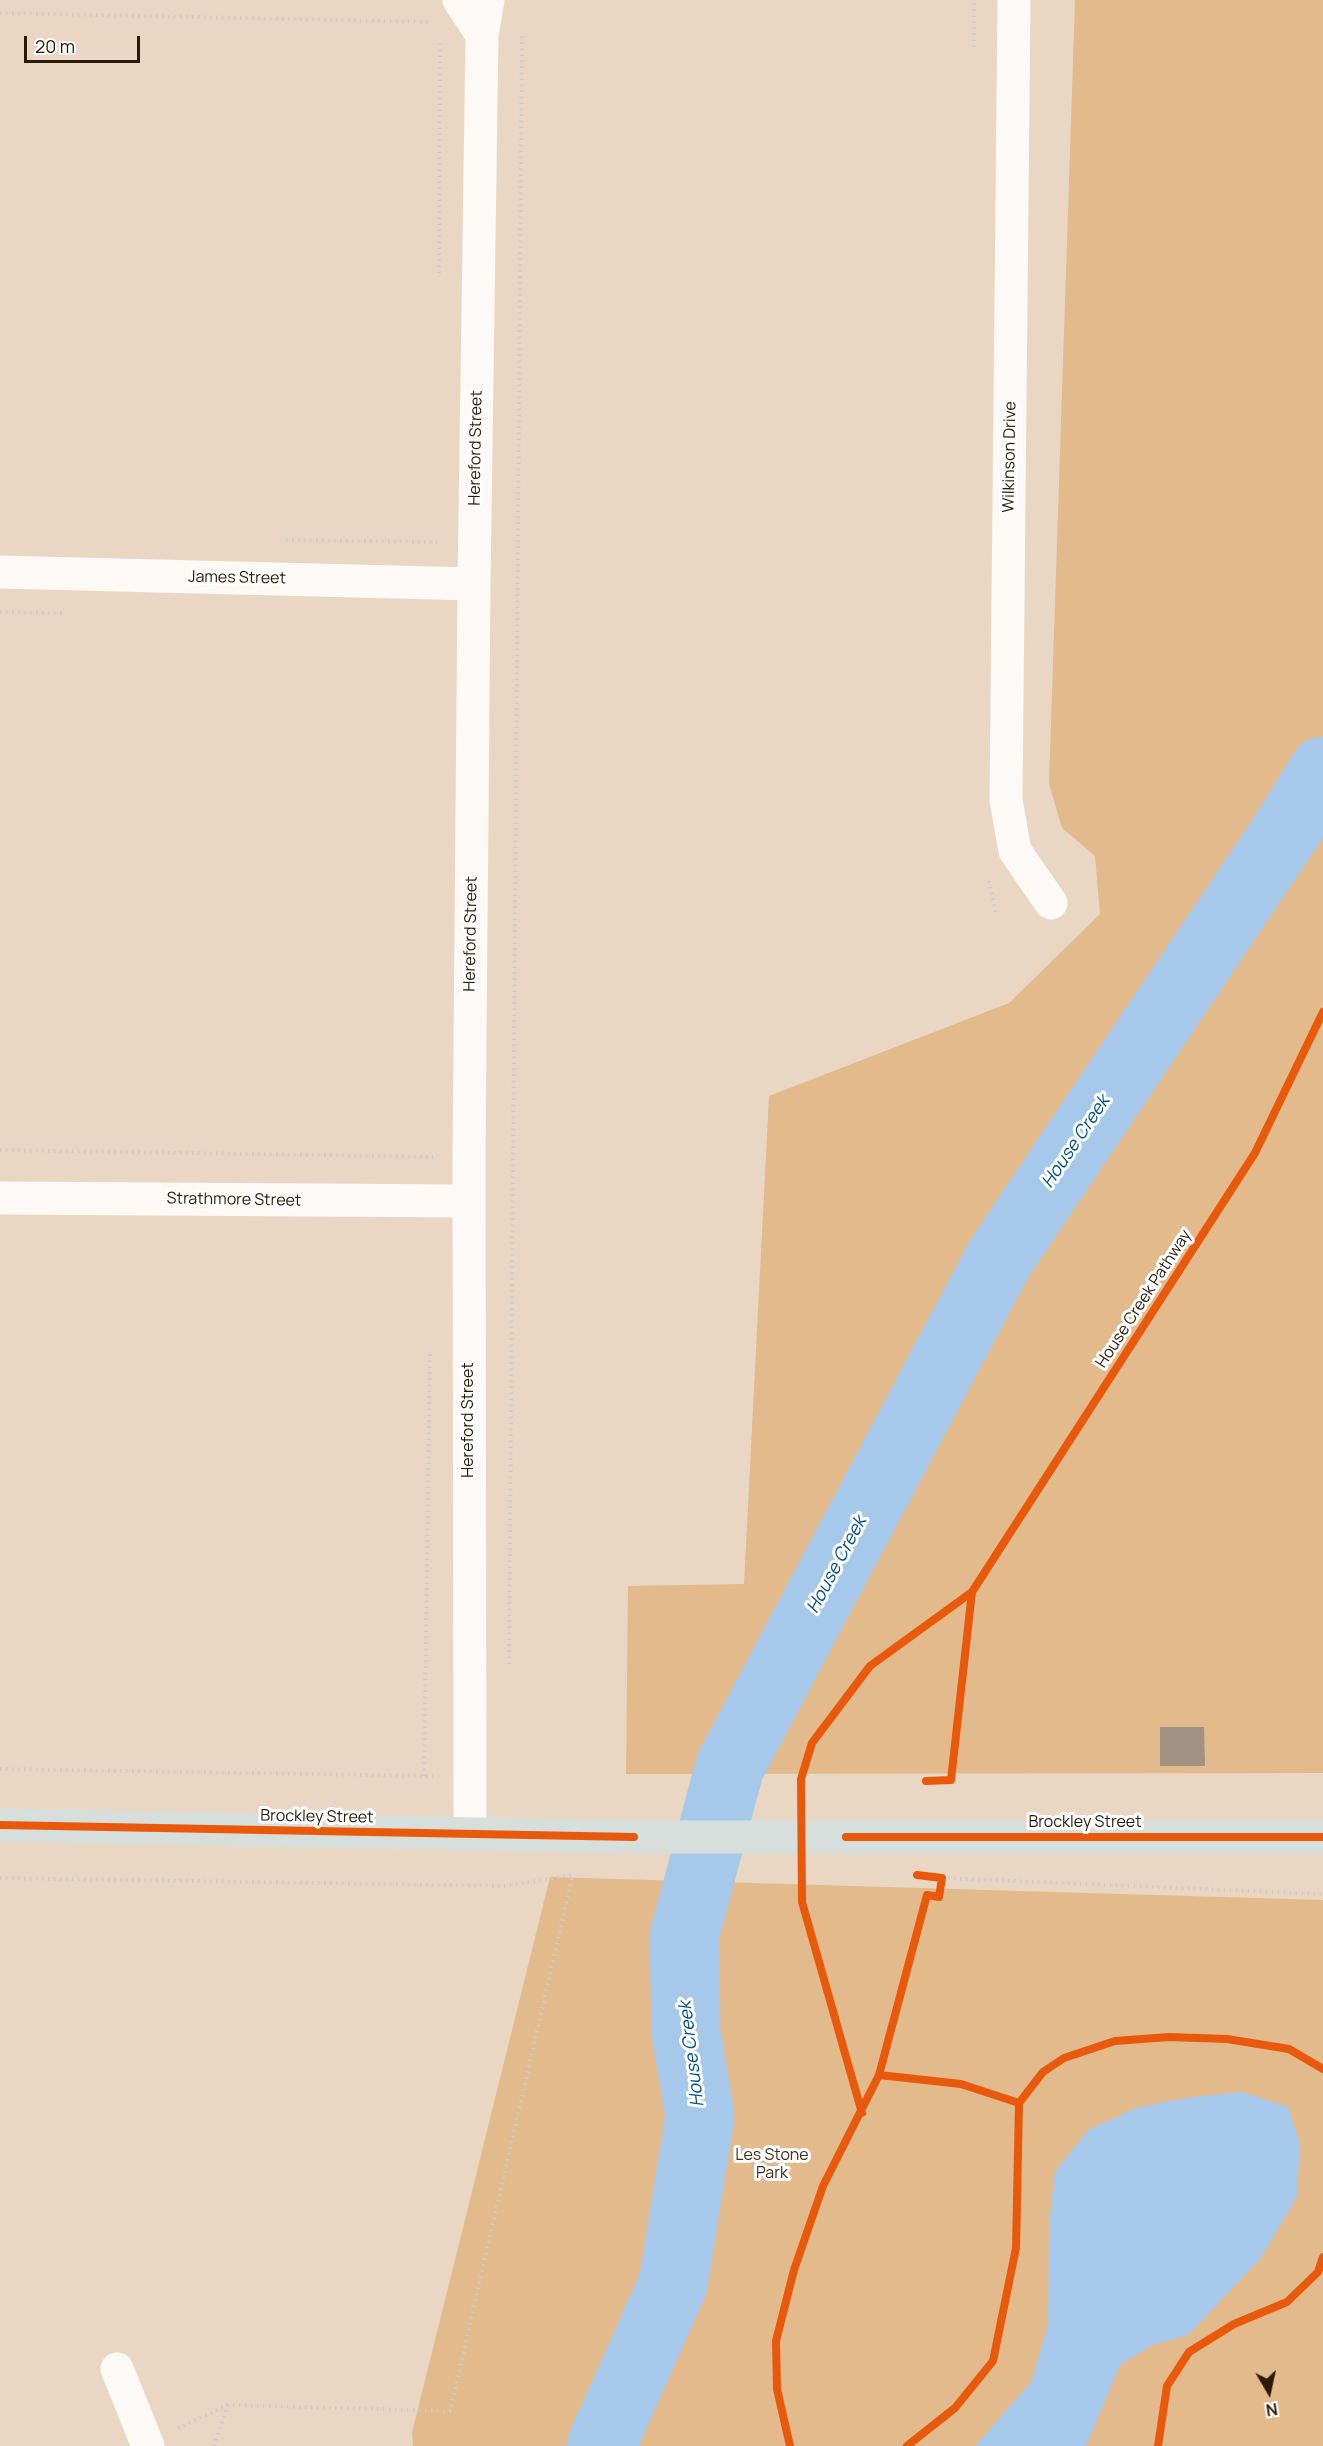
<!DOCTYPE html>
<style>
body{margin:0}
#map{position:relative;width:1323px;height:2446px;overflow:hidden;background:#ead7c3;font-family:Manrope,sans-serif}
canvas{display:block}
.north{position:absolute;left:1239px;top:2362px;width:60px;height:60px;-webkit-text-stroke:4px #fff;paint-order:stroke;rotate:171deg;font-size:16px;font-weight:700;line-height:24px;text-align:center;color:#2a1b09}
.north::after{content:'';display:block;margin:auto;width:21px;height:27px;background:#2a1b09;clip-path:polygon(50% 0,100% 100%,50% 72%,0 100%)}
.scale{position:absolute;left:24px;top:36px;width:116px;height:27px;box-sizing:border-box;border:3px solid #2a1b09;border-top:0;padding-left:8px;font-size:18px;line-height:21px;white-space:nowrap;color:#2a1b09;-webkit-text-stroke:4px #fff;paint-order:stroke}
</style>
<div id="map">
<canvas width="1323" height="2446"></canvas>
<div class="north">N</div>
<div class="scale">20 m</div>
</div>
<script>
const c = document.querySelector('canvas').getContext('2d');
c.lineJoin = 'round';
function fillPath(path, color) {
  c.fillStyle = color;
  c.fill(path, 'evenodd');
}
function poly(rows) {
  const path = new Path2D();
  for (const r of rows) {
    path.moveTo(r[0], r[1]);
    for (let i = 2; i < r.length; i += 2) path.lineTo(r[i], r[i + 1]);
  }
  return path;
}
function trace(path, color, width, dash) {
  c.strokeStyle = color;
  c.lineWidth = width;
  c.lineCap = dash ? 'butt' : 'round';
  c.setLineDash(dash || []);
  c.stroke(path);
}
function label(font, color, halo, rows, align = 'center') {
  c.font = font + ' Manrope,sans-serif';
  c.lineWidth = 6;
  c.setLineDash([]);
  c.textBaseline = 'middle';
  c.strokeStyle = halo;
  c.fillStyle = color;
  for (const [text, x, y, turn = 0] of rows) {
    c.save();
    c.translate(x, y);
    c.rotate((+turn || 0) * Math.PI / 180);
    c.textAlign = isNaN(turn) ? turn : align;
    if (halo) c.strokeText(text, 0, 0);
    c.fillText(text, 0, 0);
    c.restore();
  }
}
fillPath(poly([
 [1075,0,1323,0,1323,1773,626,1774,628,1586,744,1584,769,1096,1009,1003,1100,914,1095,856,1062,828,1049,784],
 [550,1877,1323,1900,1323,2446,413,2446,412,2433]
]), '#e2ba8c');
fillPath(poly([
 [1241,2092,1288,2107,1300,2145,1297,2196,1261,2258,1188,2335,1152,2345,1120,2365,1086,2446,975,2446,1031,2382,1048,2325,1049,2224,1055,2172,1088,2130,1136,2108,1185,2098]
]), '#a6c8ea');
trace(poly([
 [601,2446,673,2284,700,2116,686,2033,684,1937,730,1766,999,1259,1288,828,1323,771]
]), '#a6c8ea', 69);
fillPath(poly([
 [1160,1727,1204,1727,1205,1766,1160,1766]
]), '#a39183');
trace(poly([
 [0,13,428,22],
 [974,47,974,0],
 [439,273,440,41],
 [286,540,437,542],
 [0,612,64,613],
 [989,881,996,914],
 [0,1150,433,1157],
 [509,1664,522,34],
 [0,1769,434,1776],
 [424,1776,430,1352],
 [0,1878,505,1886,571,1875],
 [942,1878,1323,1894],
 [178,2428,228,2405,450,2411,573,1874],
 [214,2446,228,2405]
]), '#d0cbc5', 4, [1.5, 4.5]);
trace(poly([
 [459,0,482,35],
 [1014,0,1006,800,1015,851,1051,903],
 [0,572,474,584],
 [0,1198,469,1201],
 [470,1833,469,1158,474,584,482,35,488,0],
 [117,2369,148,2446]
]), '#fcf9f6', 33);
trace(poly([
 [0,1825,634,1837,1323,1837]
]), '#d6dfdb', 33);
trace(poly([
 [926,1781,951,1780,972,1592],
 [0,1825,634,1837],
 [846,1837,1323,1837],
 [879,2075,961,2084,1019,2103],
 [862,2113,802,1902,801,1779,812,1743,870,1666,972,1592,1255,1153,1323,1012],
 [790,2446,777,2389,776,2341,794,2270,823,2186,879,2075,927,1895,939,1897,942,1878,917,1875],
 [907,2446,955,2408,993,2361,1016,2248,1019,2103,1043,2072,1064,2058,1115,2041,1169,2037,1227,2039,1289,2049,1323,2069],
 [1158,2446,1167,2386,1189,2352,1234,2324,1287,2302,1318,2272,1323,2257]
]), '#e8590c', 8);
label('16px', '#2a1b09', '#fff', [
 ["Hereford Street",476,448,-89],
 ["Wilkinson Drive",1010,457,-89],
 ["James Street",237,578,1],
 ["Hereford Street",471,934,-89],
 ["Strathmore Street",234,1200,1],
 ["House Creek Pathway",1144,1299,-57],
 ["Hereford Street",469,1420,-90],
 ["Brockley Street",317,1817,1],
 ["Brockley Street",1085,1823]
]);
label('16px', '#41301d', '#fff', [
 ["Les Stone",772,2156],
 ["Park",772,2174]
]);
label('italic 18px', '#00518b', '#fff', [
 ["House Creek",1076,1142,-56],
 ["House Creek",837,1565,-62],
 ["House Creek",692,2054,-97]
]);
</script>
